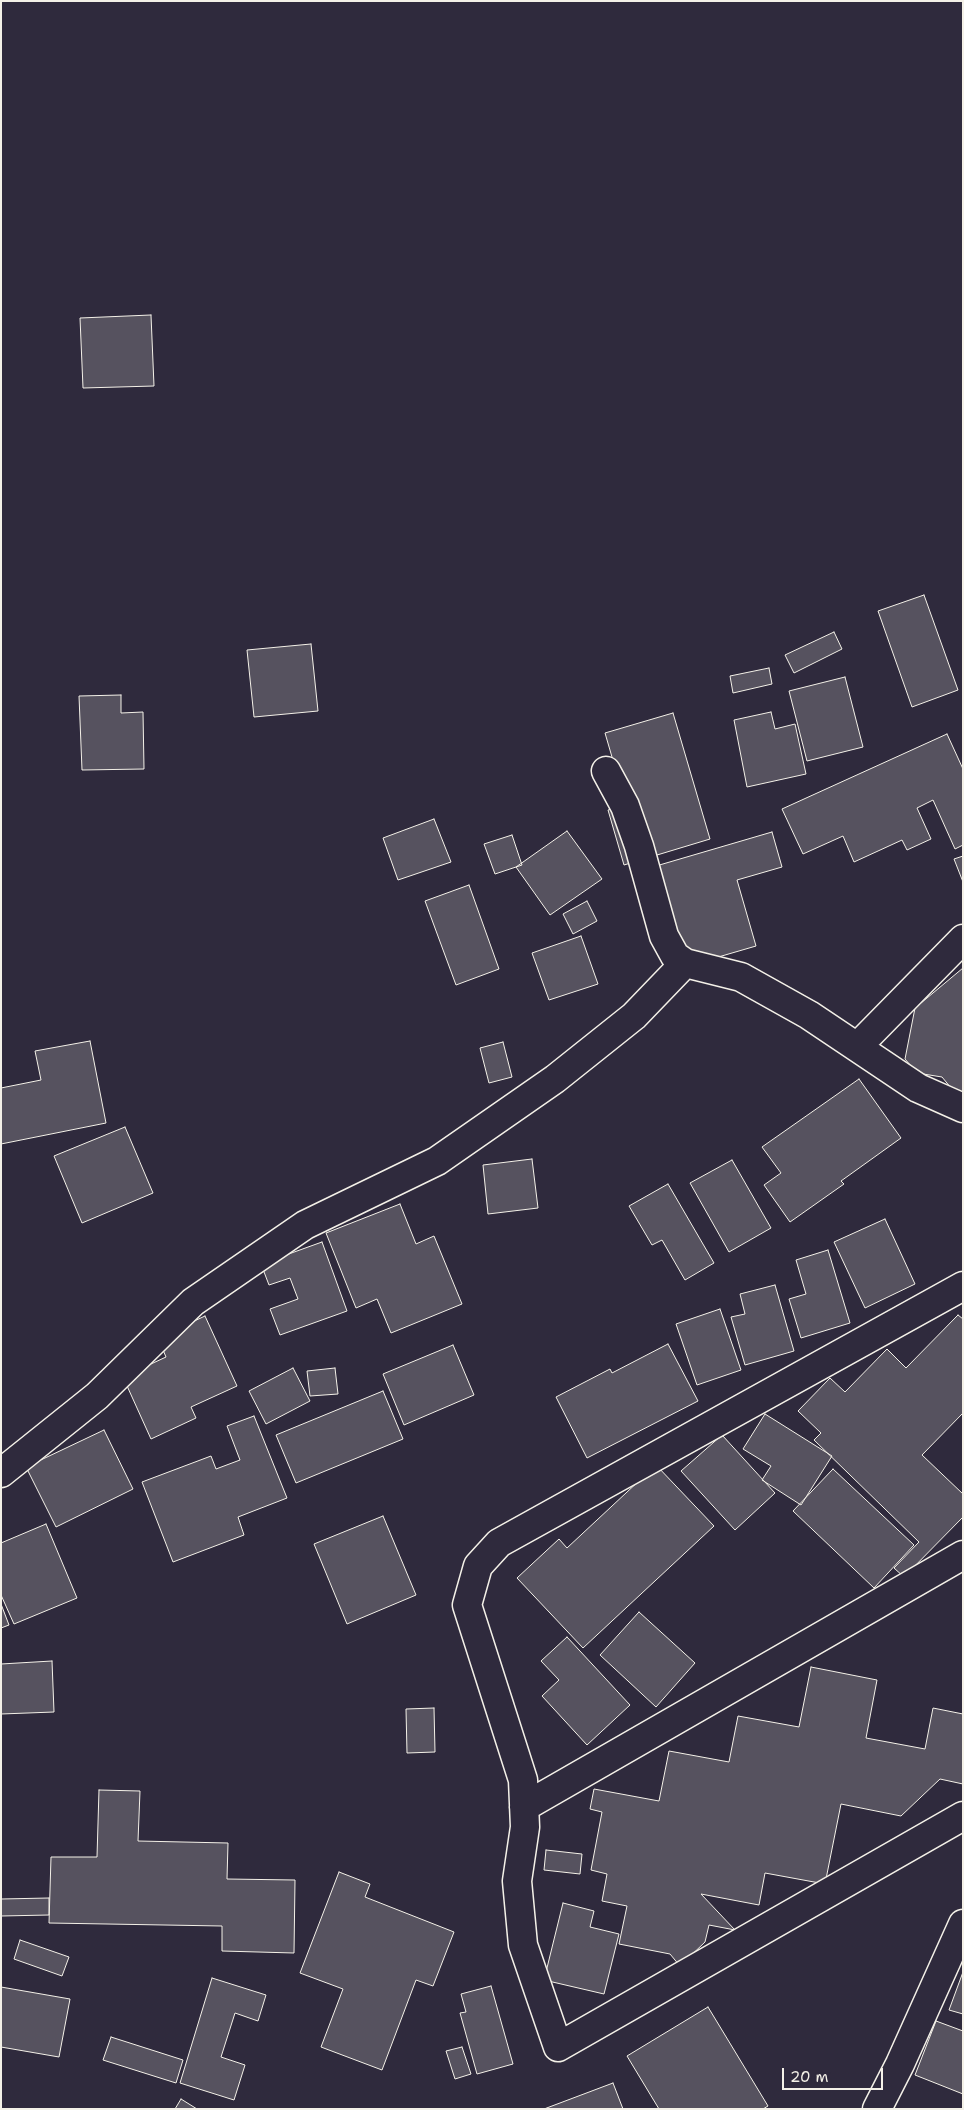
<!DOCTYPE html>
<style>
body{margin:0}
#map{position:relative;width:964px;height:2110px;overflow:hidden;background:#2f2a3d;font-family:"Shantell Sans",sans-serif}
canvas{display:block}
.frame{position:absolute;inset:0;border:2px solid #f4f1e8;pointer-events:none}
.scale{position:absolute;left:782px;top:2068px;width:101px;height:22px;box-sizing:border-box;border:2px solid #f4f1e8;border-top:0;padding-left:6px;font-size:15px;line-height:18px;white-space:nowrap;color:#f4f1e8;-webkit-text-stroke:4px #2f2a3d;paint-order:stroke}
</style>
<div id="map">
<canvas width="964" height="2110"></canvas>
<div class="frame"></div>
<div class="scale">20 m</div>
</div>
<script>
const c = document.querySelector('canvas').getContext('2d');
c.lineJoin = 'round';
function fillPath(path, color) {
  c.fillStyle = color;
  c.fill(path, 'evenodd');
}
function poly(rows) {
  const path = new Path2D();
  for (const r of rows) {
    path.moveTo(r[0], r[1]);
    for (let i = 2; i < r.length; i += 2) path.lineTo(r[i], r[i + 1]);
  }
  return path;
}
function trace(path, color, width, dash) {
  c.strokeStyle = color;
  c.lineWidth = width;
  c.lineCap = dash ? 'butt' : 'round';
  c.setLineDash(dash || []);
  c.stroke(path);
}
const building = poly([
 [151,315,154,386,83,388,80,318,151,315],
 [924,595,958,690,912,707,878,611,924,595],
 [834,632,842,649,794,673,785,655,834,632],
 [311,644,318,711,254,717,247,650,311,644],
 [769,668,772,684,733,693,730,676,769,668],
 [845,677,863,747,807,761,789,691,845,677],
 [121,695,121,713,143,712,144,769,82,770,79,696,121,695],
 [771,712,775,729,795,724,806,774,747,787,734,720,771,712],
 [673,713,710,839,624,865,608,810,626,805,605,733,673,713],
 [947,734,963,769,963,845,955,849,933,800,917,808,931,839,907,850,902,840,854,862,843,836,803,854,782,809,947,734],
 [434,819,451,862,398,880,383,838,434,819],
 [567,831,602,879,550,915,516,867,567,831],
 [772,832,782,867,737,880,756,946,684,967,656,866,772,832],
 [512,835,522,865,495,874,484,844,512,835],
 [963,856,963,882,954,859,963,856],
 [469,885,499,969,456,985,425,901,469,885],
 [587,901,597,921,573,934,563,914,587,901],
 [581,936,598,984,549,1000,532,953,581,936],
 [963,968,963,1095,956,1094,942,1077,917,1073,905,1059,915,1008,963,968],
 [90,1041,106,1123,1,1144,1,1088,41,1080,35,1051,90,1041],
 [503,1042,512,1077,489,1083,480,1048,503,1042],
 [859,1079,901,1138,841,1181,844,1184,790,1222,764,1185,781,1173,762,1147,859,1079],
 [125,1127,153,1193,82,1223,54,1156,125,1127],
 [532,1159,538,1208,488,1214,483,1165,532,1159],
 [732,1160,771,1228,729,1252,690,1183,732,1160],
 [668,1184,714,1263,685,1280,662,1240,652,1245,629,1206,668,1184],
 [400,1204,416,1244,434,1236,462,1304,391,1333,377,1299,356,1308,326,1233,400,1204],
 [885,1219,915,1284,865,1308,834,1242,885,1219],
 [322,1242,347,1311,280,1335,270,1309,298,1299,290,1278,269,1285,261,1264,322,1242],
 [828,1250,850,1323,801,1338,789,1299,806,1294,796,1260,828,1250],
 [775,1285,794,1351,745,1365,731,1317,745,1314,740,1294,775,1285],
 [720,1309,741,1370,697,1385,676,1324,720,1309],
 [958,1315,963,1319,963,1413,922,1455,963,1494,963,1517,904,1577,894,1568,919,1542,814,1440,821,1433,798,1411,830,1378,845,1392,887,1349,906,1368,958,1315],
 [205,1316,237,1386,191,1407,196,1418,151,1439,123,1377,166,1357,158,1338,205,1316],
 [668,1344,698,1401,587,1458,556,1397,610,1369,612,1373,668,1344],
 [453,1345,474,1395,404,1425,383,1374,453,1345],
 [293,1368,310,1401,266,1424,249,1391,293,1368],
 [335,1368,338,1394,310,1396,307,1371,335,1368],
 [383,1391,403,1439,296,1483,276,1435,383,1391],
 [765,1414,832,1456,801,1505,762,1480,771,1466,743,1449,765,1414],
 [254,1416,287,1498,238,1517,244,1535,173,1562,142,1482,211,1456,216,1469,240,1460,227,1426,254,1416],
 [104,1430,133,1489,56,1527,26,1467,104,1430],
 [722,1435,775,1493,735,1530,681,1471,722,1435],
 [656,1465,714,1526,583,1648,517,1578,559,1539,567,1548,656,1465],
 [833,1469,914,1545,874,1588,793,1511,833,1469],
 [383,1516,416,1595,347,1624,314,1544,383,1516],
 [46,1524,77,1598,14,1624,1,1595,1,1543,46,1524],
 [1,1604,9,1625,1,1628,1,1604],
 [639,1612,695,1663,656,1707,600,1655,639,1612],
 [567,1637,630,1705,587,1745,542,1696,559,1680,541,1661,567,1637],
 [52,1661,54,1712,1,1714,1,1664,52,1661],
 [811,1667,877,1680,866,1738,925,1749,933,1708,963,1714,963,1784,940,1779,901,1816,841,1804,825,1884,765,1873,759,1905,701,1894,735,1930,709,1925,705,1942,680,1966,670,1954,619,1944,627,1906,602,1901,607,1874,591,1870,602,1812,590,1809,594,1789,659,1801,669,1751,729,1762,738,1716,799,1727,811,1667],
 [434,1708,435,1752,407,1753,406,1709,434,1708],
 [99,1790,140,1791,138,1841,228,1843,227,1879,295,1880,294,1953,222,1951,222,1926,49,1923,51,1857,97,1857,99,1790],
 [546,1850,582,1854,580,1874,544,1870,546,1850],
 [339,1872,370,1884,365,1897,454,1932,433,1986,416,1980,382,2070,321,2047,343,1989,300,1973,339,1872],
 [49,1898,49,1915,1,1916,1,1899,49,1898],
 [563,1903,594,1911,590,1927,619,1934,604,1994,544,1980,563,1903],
 [20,1940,69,1957,62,1976,14,1959,20,1940],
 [963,1972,963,2014,949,2010,963,1972],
 [212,1978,266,1995,258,2021,235,2013,221,2057,245,2065,234,2100,180,2083,212,1978],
 [491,1986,513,2064,477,2074,460,2013,466,2012,461,1994,491,1986],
 [1,1987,70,1999,59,2057,1,2047,1,1987],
 [708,2007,768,2106,763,2109,659,2109,627,2056,708,2007],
 [936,2021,963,2031,963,2094,915,2075,936,2021],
 [111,2037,183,2060,176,2083,103,2060,111,2037],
 [462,2047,471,2074,455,2079,446,2051,462,2047],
 [613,2083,623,2109,544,2109,613,2083],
 [181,2099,197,2109,175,2109,181,2099]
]);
fillPath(building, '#56525f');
trace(building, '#f4f1e8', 1);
const minor = poly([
 [606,771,625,806,639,846,664,936,675,956,685,963,741,977,809,1015,918,1088,963,1108],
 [857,1047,963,939],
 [963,1286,499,1543,478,1566,467,1605,523,1780,525,1827,517,1881,523,1945,558,2047,963,1816],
 [1,1473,97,1396,193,1302,305,1225,437,1161,555,1079,634,1016,685,963],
 [524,1807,963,1555],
 [877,2109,900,2064,963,1924]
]);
trace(minor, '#f4f1e8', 31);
trace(minor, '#2f2a3d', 28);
</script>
